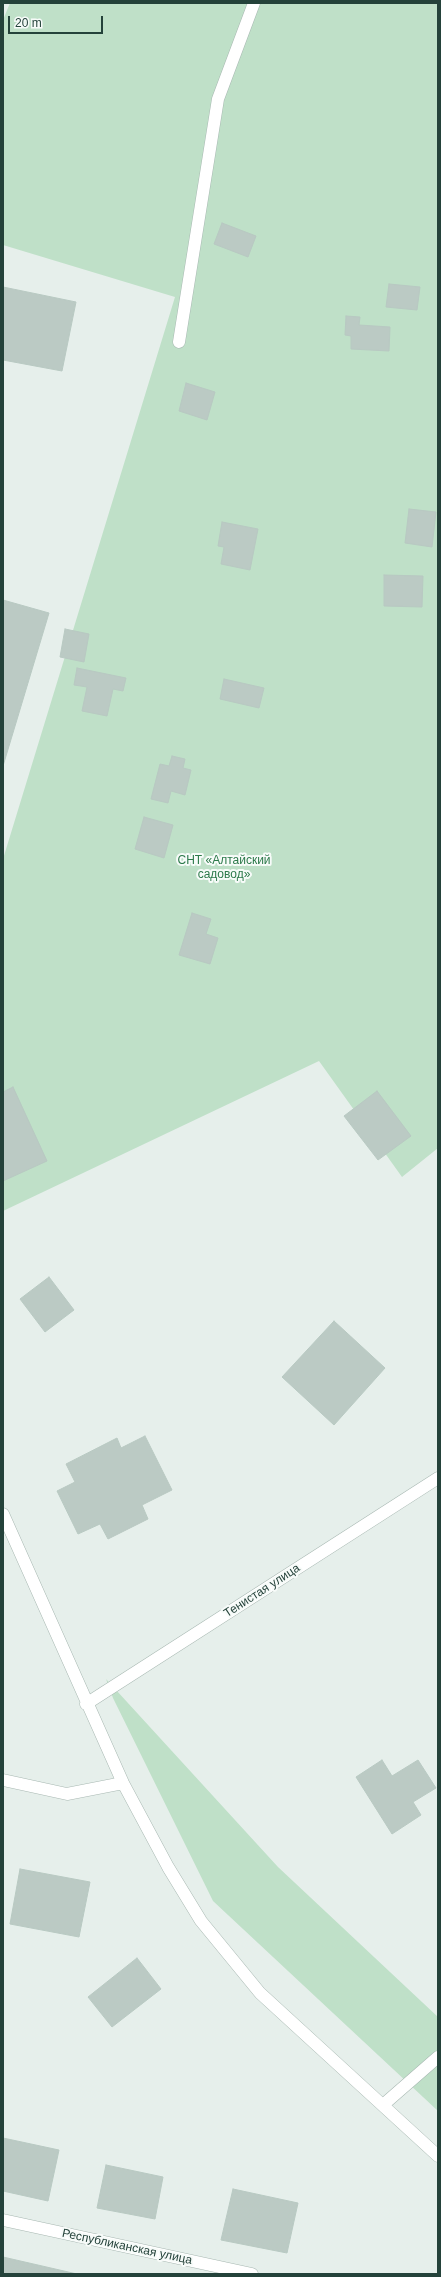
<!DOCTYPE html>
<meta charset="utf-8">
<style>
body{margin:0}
#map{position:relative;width:441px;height:2277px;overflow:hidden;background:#e6efeb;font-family:Helvetica,sans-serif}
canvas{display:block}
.frame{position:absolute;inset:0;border:4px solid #24423a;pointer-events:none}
.scale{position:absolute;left:8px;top:16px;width:95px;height:18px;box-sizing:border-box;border:2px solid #24423a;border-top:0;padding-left:5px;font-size:12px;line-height:14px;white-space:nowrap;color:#24423a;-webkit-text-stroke:3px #f7fbf9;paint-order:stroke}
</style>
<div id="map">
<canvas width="441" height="2277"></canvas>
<div class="frame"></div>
<div class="scale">20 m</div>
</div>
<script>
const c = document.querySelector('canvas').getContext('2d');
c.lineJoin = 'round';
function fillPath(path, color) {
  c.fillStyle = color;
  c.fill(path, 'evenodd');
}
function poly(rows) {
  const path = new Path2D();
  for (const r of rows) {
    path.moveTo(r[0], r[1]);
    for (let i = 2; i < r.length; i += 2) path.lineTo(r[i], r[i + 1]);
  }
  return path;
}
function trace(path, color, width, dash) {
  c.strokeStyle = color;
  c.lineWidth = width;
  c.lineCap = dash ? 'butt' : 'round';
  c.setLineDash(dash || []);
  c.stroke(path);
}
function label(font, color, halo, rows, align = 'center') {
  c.font = font + ' Helvetica,sans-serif';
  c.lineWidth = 4;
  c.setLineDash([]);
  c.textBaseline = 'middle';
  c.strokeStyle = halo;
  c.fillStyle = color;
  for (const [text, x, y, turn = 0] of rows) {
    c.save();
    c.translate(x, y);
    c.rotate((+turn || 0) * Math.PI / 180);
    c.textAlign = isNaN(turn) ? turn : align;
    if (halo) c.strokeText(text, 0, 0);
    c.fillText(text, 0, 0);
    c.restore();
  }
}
fillPath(poly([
 [10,3,438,3,438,1148,402,1177,319,1061,3,1211,3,859,175,297,3,245,3,20],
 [106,1679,278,1867,438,2017,438,2111,213,1901,113,1698]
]), '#bfe0c8');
const building = poly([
 [222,223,256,236,248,257,214,244,222,223],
 [389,284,420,287,417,310,386,307,389,284],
 [3,287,76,302,62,371,3,360,3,287],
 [346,316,360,317,359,325,390,327,389,351,351,349,351,336,345,335,346,316],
 [186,383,215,392,207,420,179,411,186,383],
 [409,509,436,512,432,547,405,543,409,509],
 [222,522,258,529,250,570,221,564,224,547,218,546,222,522],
 [384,575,423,576,422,607,384,606,384,575],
 [3,600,49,613,3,766,3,600],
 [65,629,89,634,84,662,60,657,65,629],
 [77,668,126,678,123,691,113,689,107,716,82,711,87,687,74,685,77,668],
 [224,679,264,688,259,708,220,699,224,679],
 [172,756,185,759,183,768,191,770,185,795,171,791,168,803,151,799,160,764,169,766,172,756],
 [144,817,173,825,164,858,135,849,144,817],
 [192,913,211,919,206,934,218,938,210,964,179,955,192,913],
 [13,1087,47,1161,3,1181,3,1092,13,1087],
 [377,1091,411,1136,378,1160,344,1116,377,1091],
 [49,1277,74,1310,45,1332,20,1299,49,1277],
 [334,1321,385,1368,334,1425,282,1377,334,1321],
 [145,1436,172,1490,142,1505,148,1519,108,1539,100,1524,78,1534,57,1491,75,1482,66,1464,117,1438,121,1448,145,1436],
 [382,1760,392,1776,418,1760,436,1788,413,1802,421,1815,392,1834,356,1777,382,1760],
 [20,1869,90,1882,79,1937,10,1924,20,1869],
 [137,1958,161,1989,112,2027,88,1997,137,1958],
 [3,2138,59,2150,48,2201,3,2191,3,2138],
 [106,2165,163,2177,155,2219,97,2208,106,2165],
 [233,2189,298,2203,287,2253,221,2240,233,2189],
 [3,2257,77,2274,3,2274,3,2257]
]);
fillPath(building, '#bbcac4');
trace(building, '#b8c9c2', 1);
const lane = poly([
 [179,342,218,99,254,3]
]);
const street = poly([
 [3,1514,123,1783,168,1867,201,1921,260,1993,438,2156],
 [86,1704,438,1478],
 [3,1780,67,1794,123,1783],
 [383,2105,438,2057],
 [3,2220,252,2274]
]);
trace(lane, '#a8b8b2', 13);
trace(street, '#a8b8b2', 13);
trace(lane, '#fff', 12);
trace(street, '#fff', 12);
label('12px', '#2d7a4b', '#f7fbf9', [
 ["СНТ «Алтайский",224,861],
 ["садовод»",224,875]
]);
label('12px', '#24423a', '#f7fbf9', [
 ["Тенистая улица",262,1591,-33],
 ["Республиканская улица",127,2247,12]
]);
</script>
